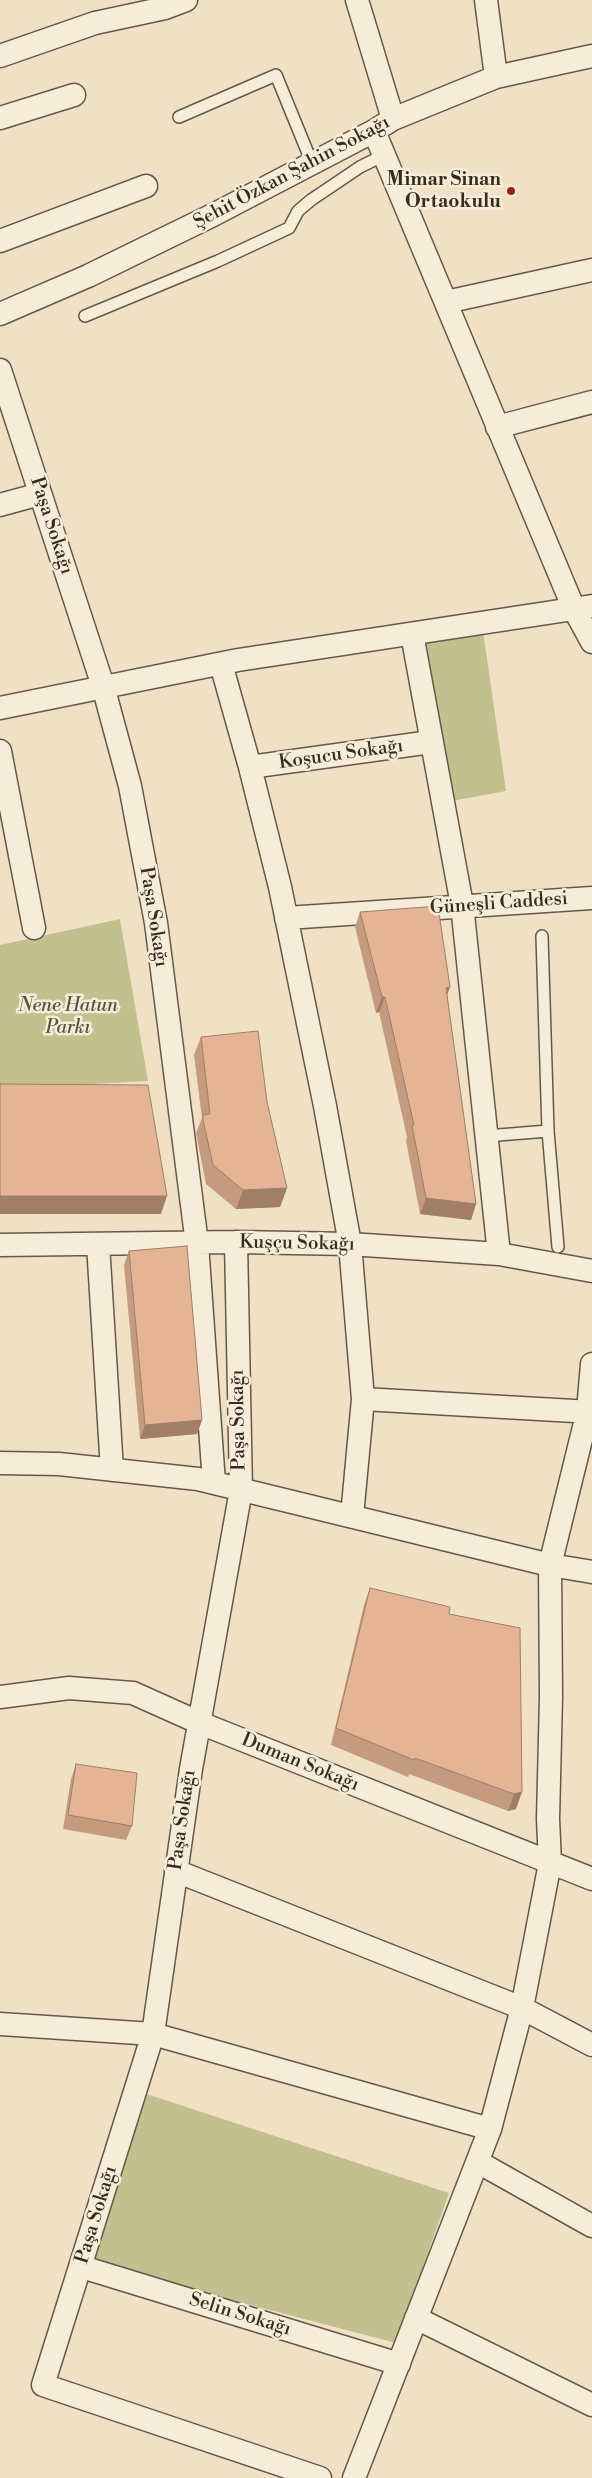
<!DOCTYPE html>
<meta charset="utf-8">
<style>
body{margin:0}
canvas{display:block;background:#f0e1c5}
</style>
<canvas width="592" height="2478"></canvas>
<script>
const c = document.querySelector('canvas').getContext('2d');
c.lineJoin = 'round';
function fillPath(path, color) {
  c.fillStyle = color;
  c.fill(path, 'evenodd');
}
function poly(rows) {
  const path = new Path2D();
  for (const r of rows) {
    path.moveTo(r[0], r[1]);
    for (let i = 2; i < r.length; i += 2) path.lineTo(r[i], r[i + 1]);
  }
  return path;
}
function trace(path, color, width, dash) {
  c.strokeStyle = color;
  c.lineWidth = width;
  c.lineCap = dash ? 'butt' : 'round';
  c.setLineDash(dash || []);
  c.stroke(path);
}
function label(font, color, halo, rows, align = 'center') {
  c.font = font + ' "Libre Bodoni",serif';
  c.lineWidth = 5;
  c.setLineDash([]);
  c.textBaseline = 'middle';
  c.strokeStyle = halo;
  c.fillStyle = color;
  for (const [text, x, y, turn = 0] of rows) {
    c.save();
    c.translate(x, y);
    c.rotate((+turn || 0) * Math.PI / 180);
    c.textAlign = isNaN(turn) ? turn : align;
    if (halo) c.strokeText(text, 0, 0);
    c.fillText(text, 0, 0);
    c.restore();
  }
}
fillPath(poly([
 [483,631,506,791,451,801,422,645,429,639],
 [120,919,148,1081,0,1089,0,945],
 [125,2087,449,2193,396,2343,71,2258]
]), '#c2c08f');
const service = poly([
 [179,117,276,75,312,163],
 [85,316,218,261,289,228,298,211,311,200,360,167,384,155],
 [542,936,548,1131,558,1247],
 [486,1136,548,1131]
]);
const minor = poly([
 [357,0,393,119],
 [486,0,496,77],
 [0,56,95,23,165,8,186,0],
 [0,118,74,95],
 [374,131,574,609,592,642],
 [0,241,146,186],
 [446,302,592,270],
 [0,314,88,276,213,215,374,131,393,119,496,77,592,56],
 [0,370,103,686,130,786,156,923,197,1244,214,1483],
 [497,427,592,402],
 [0,505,40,494],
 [412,634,462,905,499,1254],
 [221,664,250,767,280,887,325,1106,350,1244,363,1399,352,1516],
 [0,708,238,660,592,606],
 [0,751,34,928],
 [250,767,431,742],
 [286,918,592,898],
 [236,1242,241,1490,191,1769,153,2034,43,2385,320,2478],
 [98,1244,112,1470],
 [0,1245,236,1242,350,1244,499,1254,592,1271],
 [363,1399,592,1412],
 [0,1463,59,1464,198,1479,550,1565,592,1572],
 [0,1697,69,1688,133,1693,200,1723,592,1879],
 [176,1871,522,2008,592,2045],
 [0,2024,153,2034,490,2129],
 [478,2162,592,2226],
 [82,2267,399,2364],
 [416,2318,592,2405],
 [354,2478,490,2129,522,2008,550,1863,548,1819,551,1697,550,1565,588,1411,592,1364]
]);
trace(service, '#665848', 14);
trace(minor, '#665848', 25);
trace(service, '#f5ecd9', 11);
trace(minor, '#f5ecd9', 22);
fillPath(poly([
 [360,912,450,987,447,994,476,1204,471,1220,420,1214,406,1141,407,1137,379,1012,376,1013,355,927],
 [201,1037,267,1102,287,1188,280,1207,236,1209,206,1184,196,1133,202,1118,194,1055],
 [129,1251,202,1420,197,1434,140,1439,124,1265],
 [370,1588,449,1614,520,1628,516,1809,508,1811,409,1774,408,1777,331,1745,364,1605],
 [76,1764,132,1826,126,1840,63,1829,71,1779]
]), '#c49b7f');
fillPath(poly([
 [450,987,444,1003,446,988],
 [382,997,385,997,379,1012,376,1013],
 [287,1188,280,1207,236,1209,243,1190],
 [0,1196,167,1196,161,1214,0,1214],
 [426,1198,476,1204,471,1220,420,1214],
 [202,1420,197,1434,140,1439,145,1425],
 [522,1792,516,1809,508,1811,514,1794]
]), '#a07e68');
const building = poly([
 [438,906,450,987,446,988,476,1204,426,1198,412,1125,414,1125,385,997,382,997,360,912,438,906],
 [258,1031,267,1102,287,1188,243,1190,213,1165,203,1120,203,1115,210,1114,201,1037,258,1031],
 [0,1084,148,1085,167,1196,0,1196,0,1084],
 [187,1246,202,1420,145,1425,129,1251,187,1246],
 [370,1588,450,1607,449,1614,520,1628,522,1792,514,1794,415,1758,414,1760,336,1728,370,1588],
 [76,1764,137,1773,132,1826,68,1815,76,1764]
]);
fillPath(building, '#e4b494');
trace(building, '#a07e68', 1);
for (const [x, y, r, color] of [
 [511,191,5,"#8f2418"]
]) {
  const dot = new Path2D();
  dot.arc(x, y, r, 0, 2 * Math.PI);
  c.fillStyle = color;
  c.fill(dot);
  trace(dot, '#f5ecd9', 2);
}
label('19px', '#382a1f', '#f5ecd9', [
 ["Şehit Özkan Şahin Sokağı",292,173,-28],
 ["Paşa Sokağı",51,526,72],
 ["Koşucu Sokağı",341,755,-8],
 ["Güneşli Caddesi",499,904,-4],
 ["Paşa Sokağı",153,917,81],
 ["Kuşçu Sokağı",297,1244,1],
 ["Paşa Sokağı",239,1420,-91],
 ["Duman Sokağı",300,1763,22],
 ["Paşa Sokağı",183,1820,-82],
 ["Paşa Sokağı",97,2215,-73],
 ["Selin Sokağı",240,2315,17]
]);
label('bold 19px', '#382a1f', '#f5ecd9', [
 ["Mimar Sinan",501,180],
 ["Ortaokulu",501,202]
], 'right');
label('italic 19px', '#5a503b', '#f5ecd9', [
 ["Nene Hatun",68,1006],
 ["Parkı",68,1028]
]);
</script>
